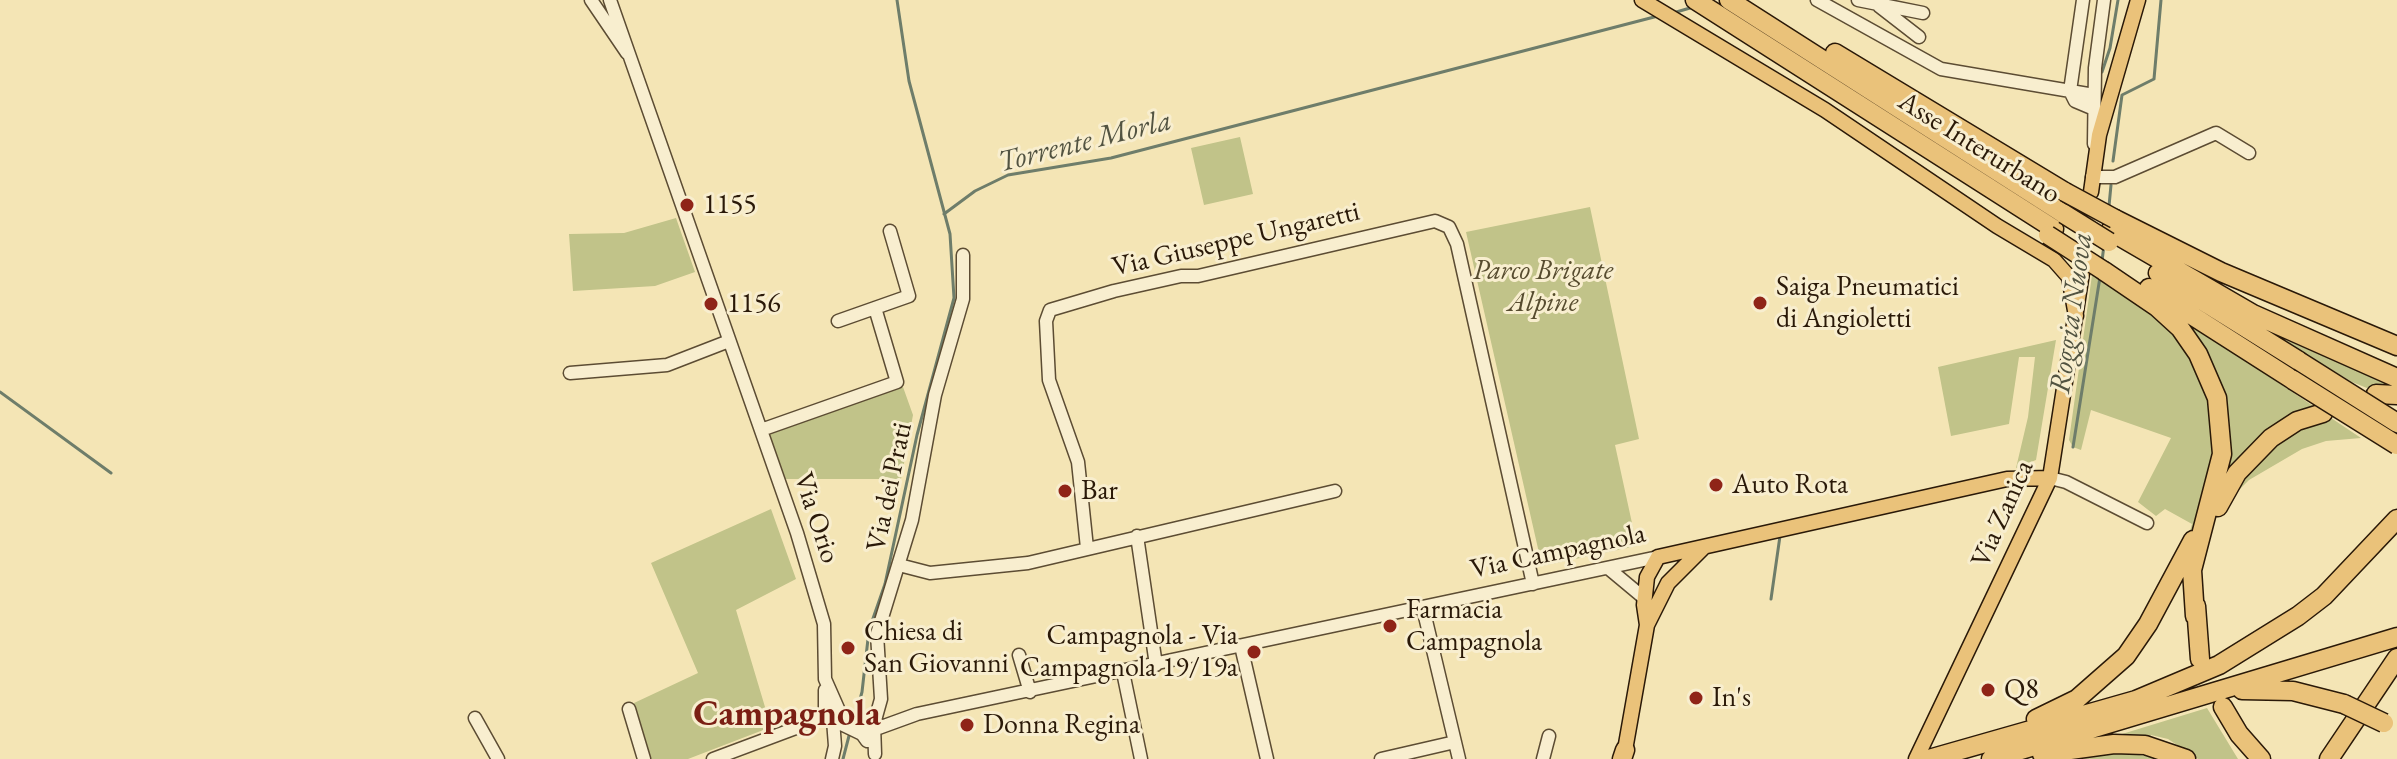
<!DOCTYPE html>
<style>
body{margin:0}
canvas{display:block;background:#f4e5b5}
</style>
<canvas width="2397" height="759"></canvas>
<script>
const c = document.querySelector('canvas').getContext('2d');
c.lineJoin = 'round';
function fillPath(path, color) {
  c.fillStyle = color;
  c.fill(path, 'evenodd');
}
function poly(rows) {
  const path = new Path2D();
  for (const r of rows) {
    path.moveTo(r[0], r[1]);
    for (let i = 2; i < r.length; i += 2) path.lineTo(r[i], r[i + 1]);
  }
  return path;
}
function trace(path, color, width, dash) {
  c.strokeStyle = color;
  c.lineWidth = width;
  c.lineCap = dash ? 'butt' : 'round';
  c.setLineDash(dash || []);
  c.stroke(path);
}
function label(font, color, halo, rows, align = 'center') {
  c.font = font + ' "EB Garamond",serif';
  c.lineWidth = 6;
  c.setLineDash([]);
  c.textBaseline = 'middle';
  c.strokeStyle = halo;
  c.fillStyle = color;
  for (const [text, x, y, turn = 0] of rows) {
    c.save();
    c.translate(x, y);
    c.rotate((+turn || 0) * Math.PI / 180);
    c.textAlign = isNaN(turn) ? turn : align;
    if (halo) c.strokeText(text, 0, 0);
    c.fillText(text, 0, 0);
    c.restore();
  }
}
fillPath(poly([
 [1240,137,1253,194,1204,205,1191,148],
 [1590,207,1639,439,1615,445,1637,546,1542,566,1466,232],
 [676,218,695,272,655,286,573,291,569,234,624,233],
 [2092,275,2176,330,2211,400,2216,448,2193,533,2190,531,2192,524,2165,509,2156,516,2138,502,2171,438,2091,410,2081,450,2073,447,2069,440],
 [2177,315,2361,438,2326,441,2302,449,2249,480,2218,511,2227,428],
 [2272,334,2397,388,2397,400,2352,382],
 [2056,340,2036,460,2016,468,2028,417,2035,357,2019,357,2009,424,1951,436,1938,367],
 [903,387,913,415,901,479,782,479,766,435],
 [771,509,796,579,736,610,771,727,688,759,651,759,634,703,698,673,651,563],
 [2207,708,2238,759,2198,759,2168,739,2151,735,2148,740,2109,738],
 [2118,751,2160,759,2045,759]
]), '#c1c389');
trace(poly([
 [1673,13,1690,8],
 [2102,72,2110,48,2118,0],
 [2113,161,2122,95,2154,79,2161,0],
 [2109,206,2111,185],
 [944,214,975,191,1008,175,1111,158,1658,16],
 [2102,261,2104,245],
 [0,392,111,473],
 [2073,447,2100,277],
 [1771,599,1780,536],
 [855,717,862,692,869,630,885,584,917,435,954,298,950,234,909,81,897,0],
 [843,759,850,732]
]), '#6e7d6a', 3);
trace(poly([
 [2082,267,2090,196]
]), '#ccbc92', 14, [14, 7]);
const minor = poly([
 [591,0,627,53],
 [610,0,797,533,824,624,825,679,840,713],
 [1817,0,1941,69,2094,95],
 [1858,0,1923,13],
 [2083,0,2070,91,2075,101,2094,109],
 [1879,6,1919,37],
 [2094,144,2095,68,2104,0],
 [2092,177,2115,177,2216,133,2249,153],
 [838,321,909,296,890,231],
 [570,373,667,365,729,341],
 [761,430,897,382,875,308],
 [2050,478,2066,482,2147,523],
 [1137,536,1156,665],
 [1087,548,1078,462,1049,380,1046,321,1050,310,1114,291,1181,276,1198,276,1435,221,1449,227,1457,244,1533,584],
 [899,565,930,573,1028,563,1335,491],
 [1608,568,1644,598],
 [1423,608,1459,759],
 [1241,646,1267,759],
 [1019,655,1030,692],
 [1123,672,1141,759],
 [825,690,825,710,833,720,862,734,867,741],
 [629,709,644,759],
 [833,710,870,729],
 [475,718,498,759],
 [862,734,917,714,1658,557],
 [875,754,874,724,881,699,877,634,912,520,935,395,963,299,963,255],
 [713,759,820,719,833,720],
 [832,759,835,746,833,720],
 [1381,759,1455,742],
 [1543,759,1549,736]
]);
const major = poly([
 [1642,0,1825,110,1997,226,2054,260,2069,277,2076,316],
 [2091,192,2099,135,2138,0],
 [1658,557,2007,479,2050,478],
 [1647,625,1644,605,1647,577,1658,557],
 [1625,750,1647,625,1668,583,1703,548],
 [1916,759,2050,478,2082,273]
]);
const highway = poly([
 [1695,0,2054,229],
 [1729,0,2064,214],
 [1835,53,2065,192],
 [2115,219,2221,272,2397,346],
 [2110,231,2253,314,2397,378],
 [2104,271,2157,307,2180,328,2198,354,2217,398,2222,454,2192,570,2195,616],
 [2158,273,2299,361],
 [2149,288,2293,380],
 [2376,394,2397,395],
 [2218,507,2237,473,2271,438,2297,421,2323,413],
 [2196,606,2200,659],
 [2242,690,2293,691,2344,704],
 [2223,707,2239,734,2261,759],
 [2036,719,2077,699,2126,656,2148,624,2193,540],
 [2042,754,2114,744,2145,745,2186,759],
 [1622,759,1625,750],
 [1929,759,2136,700,2219,665,2298,616,2324,596,2397,519],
 [1991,759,2397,637],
 [2329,759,2397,658]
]);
trace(minor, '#5c4c33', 15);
trace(major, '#2a1908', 17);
trace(highway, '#2a1908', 21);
trace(minor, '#f8eecf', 12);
trace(major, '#eac27a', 14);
trace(highway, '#eac27a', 18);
const highwayBridge = poly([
 [2065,192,2115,219],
 [2064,214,2109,242],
 [2048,235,2104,271],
 [2299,361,2397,423],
 [2293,380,2397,445],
 [2344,704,2384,723]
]);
trace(highwayBridge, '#2a1908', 21, []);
trace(highwayBridge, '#eac27a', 18);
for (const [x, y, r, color] of [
 [687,205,8,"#8f2418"],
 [1760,303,8,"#8f2418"],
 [711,304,8,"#8f2418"],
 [1716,485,8,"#8f2418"],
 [1065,491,8,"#8f2418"],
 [1390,626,8,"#8f2418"],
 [848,648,8,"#8f2418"],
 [1254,652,8,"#8f2418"],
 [1988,690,8,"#8f2418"],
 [1696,698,8,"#8f2418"],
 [967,725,8,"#8f2418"]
]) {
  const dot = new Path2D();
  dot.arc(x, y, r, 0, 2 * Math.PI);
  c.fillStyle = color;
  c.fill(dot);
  trace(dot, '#f8eecf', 3);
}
label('28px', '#2a1908', '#f8eecf', [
 ["Asse Interurbano",1979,148,32],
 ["Via Giuseppe Ungaretti",1236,240,-13],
 ["Via dei Prati",890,487,-78],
 ["Via Zanica",2003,514,-66],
 ["Via Orio",816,518,72],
 ["Via Campagnola",1558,552,-12]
]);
label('28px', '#2a1908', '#f8eecf', [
 ["1155",703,205],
 ["Saiga Pneumatici",1776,287],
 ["di Angioletti",1776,319],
 ["1156",727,304],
 ["Auto Rota",1732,485],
 ["Bar",1081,491],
 ["Farmacia",1406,610],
 ["Campagnola",1406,642],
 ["Chiesa di",864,632],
 ["San Giovanni",864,664],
 ["Campagnola - Via",1238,636,"right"],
 ["Campagnola 19/19a",1238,668,"right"],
 ["Q8",2004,690],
 ["In's",1712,698],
 ["Donna Regina",983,725]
], 'left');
label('italic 28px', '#574c2f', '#f8eecf', [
 ["Parco Brigate",1543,271],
 ["Alpine",1543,303]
]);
label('italic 30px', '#525341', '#f8eecf', [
 ["Torrente Morla",1085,142,-14],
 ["Roggia Nuova",2072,313,-82]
]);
label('bold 36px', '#7a1f14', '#f8eecf', [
 ["Campagnola",787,715]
]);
</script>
